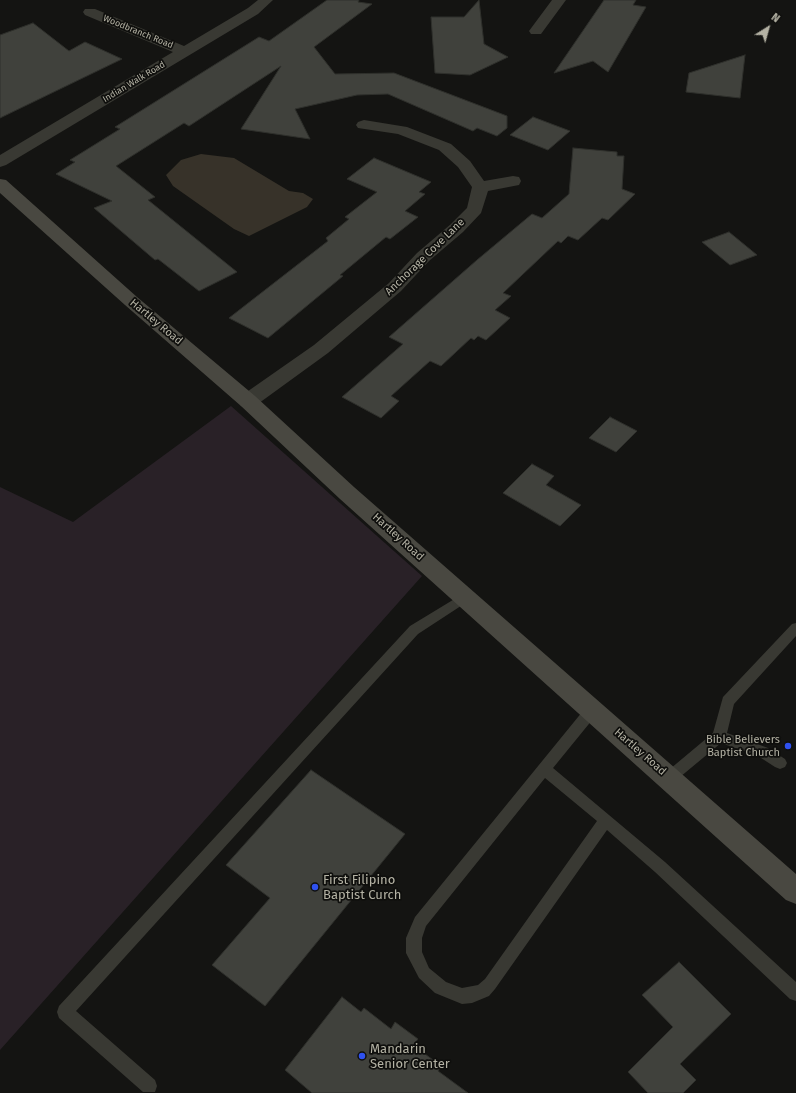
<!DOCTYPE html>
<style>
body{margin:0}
#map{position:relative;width:796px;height:1093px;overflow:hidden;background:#141412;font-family:"Fira Sans",sans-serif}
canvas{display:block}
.north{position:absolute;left:748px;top:8px;width:40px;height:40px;-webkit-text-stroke:3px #0f0f0d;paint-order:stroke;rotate:37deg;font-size:11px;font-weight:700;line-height:16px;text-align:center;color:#b4b2a4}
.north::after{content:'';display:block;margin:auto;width:14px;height:18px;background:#b4b2a4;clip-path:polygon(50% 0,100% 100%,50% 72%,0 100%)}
</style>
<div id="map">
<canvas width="796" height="1093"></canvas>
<div class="north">N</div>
</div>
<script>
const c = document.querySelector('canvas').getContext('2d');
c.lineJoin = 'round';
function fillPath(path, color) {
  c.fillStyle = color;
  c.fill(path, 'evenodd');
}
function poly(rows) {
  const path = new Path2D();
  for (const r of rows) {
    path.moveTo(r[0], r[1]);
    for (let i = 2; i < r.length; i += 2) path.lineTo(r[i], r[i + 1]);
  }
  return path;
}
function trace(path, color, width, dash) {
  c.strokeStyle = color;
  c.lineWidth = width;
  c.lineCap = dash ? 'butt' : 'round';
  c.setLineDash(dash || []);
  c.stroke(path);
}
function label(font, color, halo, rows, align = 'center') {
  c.font = font + ' "Fira Sans",sans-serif';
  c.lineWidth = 3.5;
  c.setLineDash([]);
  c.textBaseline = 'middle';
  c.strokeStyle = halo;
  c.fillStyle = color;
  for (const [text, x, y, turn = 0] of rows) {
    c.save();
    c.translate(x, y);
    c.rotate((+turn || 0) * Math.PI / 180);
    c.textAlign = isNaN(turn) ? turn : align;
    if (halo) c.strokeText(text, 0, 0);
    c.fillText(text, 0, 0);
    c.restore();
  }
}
fillPath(poly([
 [231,406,422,576,0,1050,0,487,73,522]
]), '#292127');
fillPath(poly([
 [201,154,234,158,289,191,303,193,313,199,307,207,249,236,234,229,173,186,166,175,181,160]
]), '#373229');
const building = poly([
 [327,0,359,0,358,2,372,4,314,47,335,74,394,73,507,116,507,128,497,136,477,128,473,131,388,94,357,95,295,109,310,139,241,129,281,66,189,126,184,123,116,166,155,197,148,200,237,272,199,291,158,259,155,260,94,208,112,201,56,174,75,162,70,160,120,129,115,127,259,37,269,41,327,0],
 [479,0,484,44,508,57,470,75,435,73,431,17,464,17,479,0],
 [604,0,636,0,633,5,646,7,608,72,593,61,554,73,604,0],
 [33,23,69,51,85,42,122,59,0,118,0,35,33,23],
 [745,55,740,98,686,92,689,73,745,55],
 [533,117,570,131,548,150,510,135,533,117],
 [573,148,617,152,617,156,624,156,622,189,635,194,608,220,602,218,578,240,568,236,561,243,558,241,503,293,511,296,495,310,510,318,486,340,478,336,474,340,471,338,441,366,430,361,391,396,399,401,381,418,342,397,403,344,389,337,477,260,532,214,542,218,569,194,573,148],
 [374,158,431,182,419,192,425,194,405,211,418,217,390,239,386,237,340,275,343,276,268,338,229,318,328,241,326,238,349,219,345,217,377,192,347,179,374,158],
 [729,232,757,255,730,265,702,242,729,232],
 [610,417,637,431,616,452,589,438,610,417],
 [532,464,554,476,546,485,581,505,560,526,503,493,532,464],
 [311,770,405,834,265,1006,212,965,270,898,226,865,311,770],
 [679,962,731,1014,680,1064,696,1080,683,1093,648,1093,628,1072,673,1027,642,995,679,962],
 [342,997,361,1012,364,1008,391,1029,395,1022,418,1039,413,1045,441,1066,438,1071,468,1093,312,1093,285,1070,342,997]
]);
fillPath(building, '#40413c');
trace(building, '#2f302c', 1);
fillPath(poly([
 [466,592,470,594,472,597,470,600,418,634,76,1011,155,1080,157,1086,155,1092,143,1092,59,1018,57,1012,59,1006,410,626,466,592],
 [796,623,796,636,734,704,727,733,768,748,785,759,787,763,785,767,780,769,775,767,758,756,721,743,674,782,669,784,664,782,662,778,664,774,713,733,723,697,792,624,796,623],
 [592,704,597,706,599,710,597,714,553,768,665,862,796,982,796,1001,790,999,655,872,607,830,495,989,489,996,472,1003,462,1004,435,993,419,978,406,953,406,938,415,917,587,706,592,704],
 [545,778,597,821,485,979,478,985,462,988,446,982,429,968,422,952,422,938,426,926,545,778]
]), '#393933');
fillPath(poly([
 [258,0,273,0,258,14,6,165,0,167,0,155,173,52,85,15,83,12,85,9,95,9,184,46,248,8,258,0],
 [552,0,566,0,541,34,531,34,529,31,552,0],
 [364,120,407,127,451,144,470,161,484,181,513,176,519,177,521,181,519,185,488,191,481,213,463,232,429,261,401,291,328,353,255,406,248,408,241,406,238,401,241,396,314,345,389,283,417,253,451,224,467,208,472,187,458,167,439,150,398,134,358,128,356,125,358,122,364,120]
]), '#393933');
fillPath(poly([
 [0,179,6,180,137,297,255,396,354,487,796,874,796,904,786,900,340,499,241,406,125,305,0,193,0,179]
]), '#494841');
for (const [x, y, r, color] of [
 [788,746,4,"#2f51ef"],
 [315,887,4,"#2f51ef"],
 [362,1056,4,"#2f51ef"]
]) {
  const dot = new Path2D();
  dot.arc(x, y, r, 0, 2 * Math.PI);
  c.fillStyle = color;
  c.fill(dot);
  trace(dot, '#0f0f0d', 1.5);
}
label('9px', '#b4b2a4', '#0f0f0d', [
 ["Woodbranch Road",138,32,22],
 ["Indian Walk Road",134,82,-31]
]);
label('11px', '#b4b2a4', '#0f0f0d', [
 ["Anchorage Cove Lane",425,257,-44],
 ["Hartley Road",156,322,40],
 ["Hartley Road",398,537,42],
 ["Hartley Road",640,752,41]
]);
label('11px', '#b4b2a4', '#0f0f0d', [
 ["Bible Believers",780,740],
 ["Baptist Church",780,753]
], 'right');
label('13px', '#b4b2a4', '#0f0f0d', [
 ["First Filipino",323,880],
 ["Baptist Curch",323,895],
 ["Mandarin",370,1049],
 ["Senior Center",370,1064]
], 'left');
</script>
